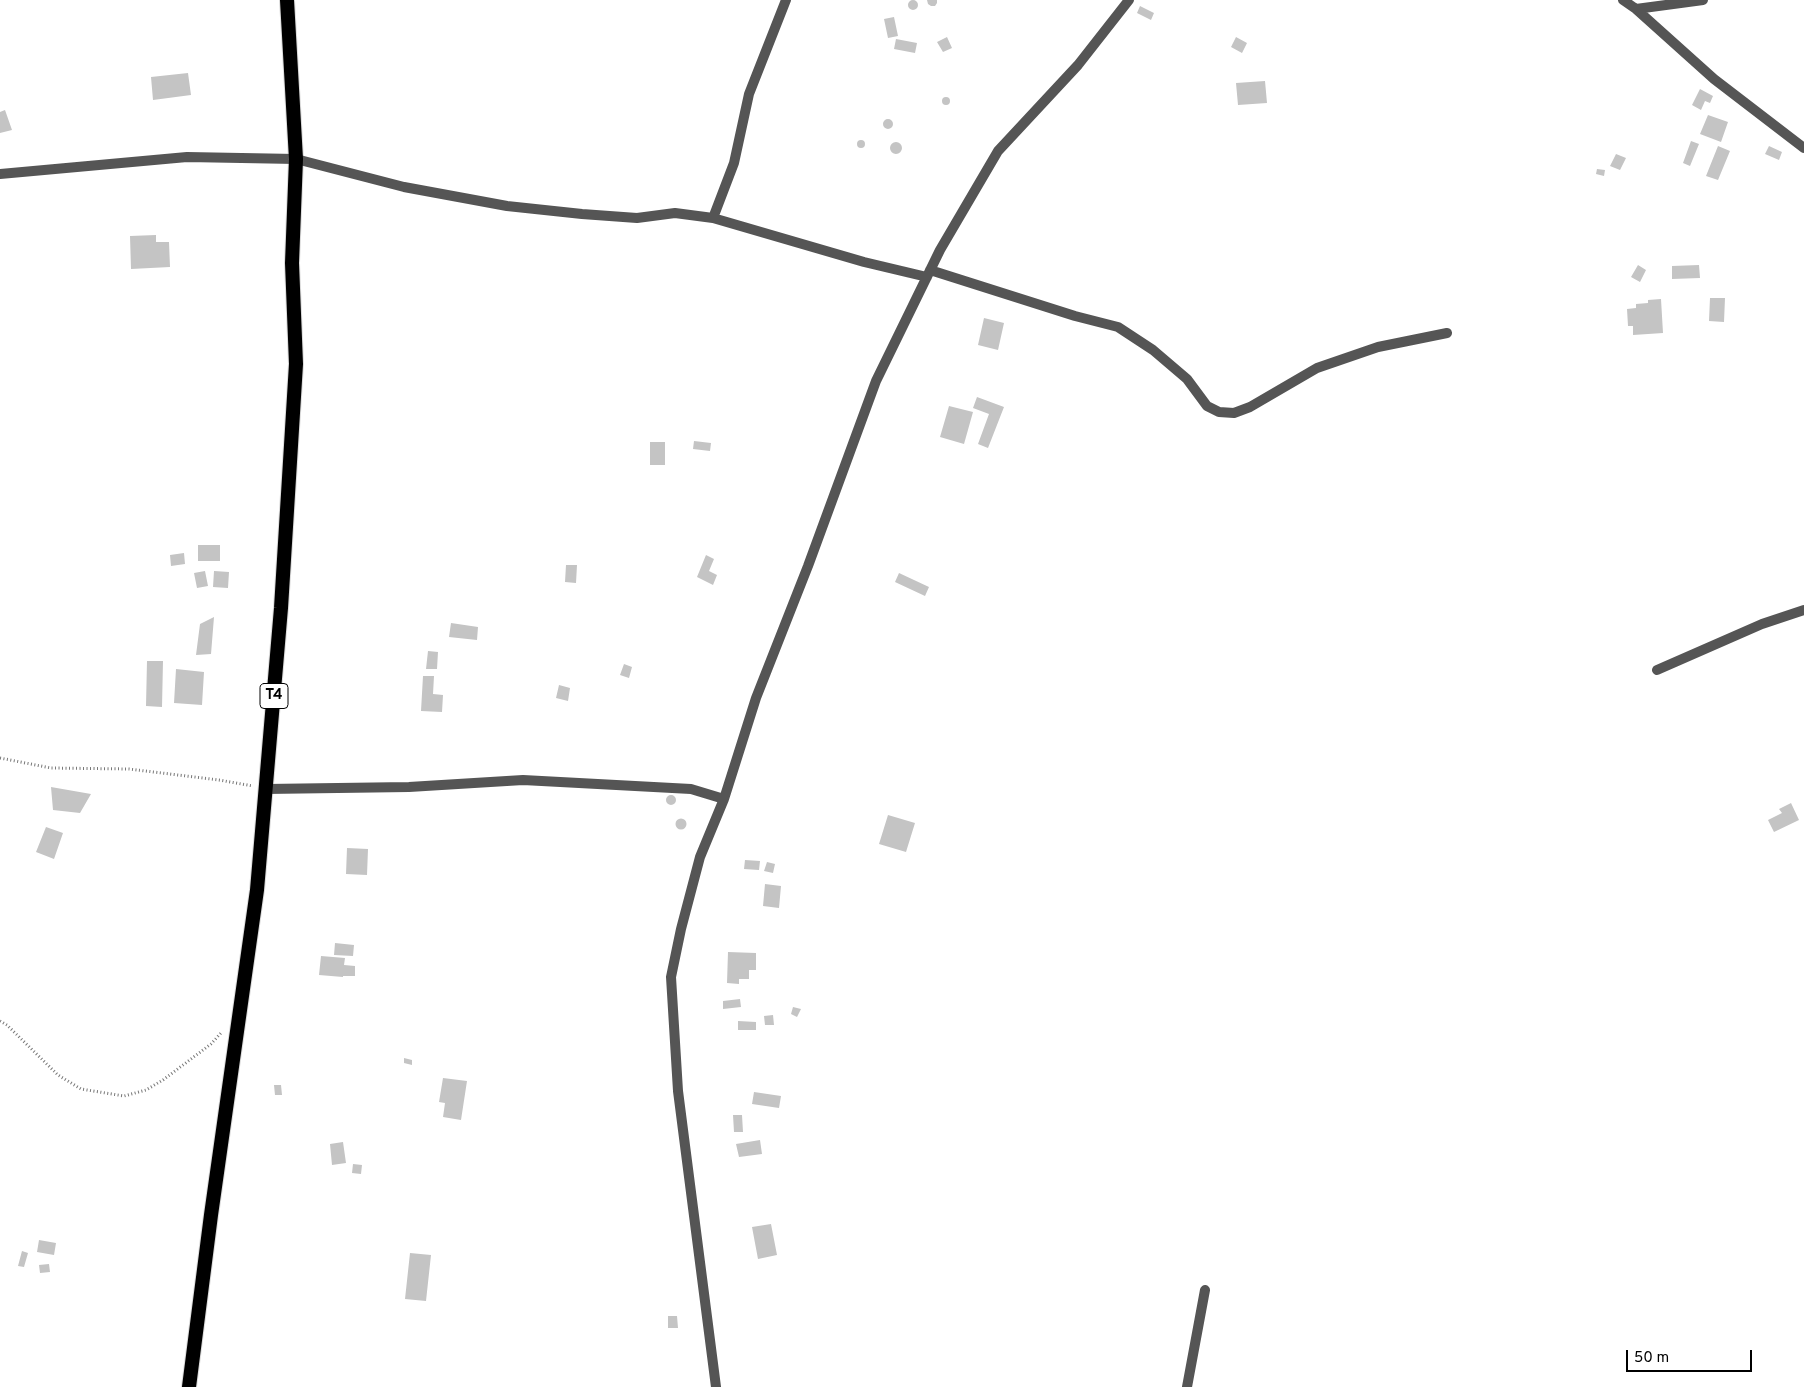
<!DOCTYPE html>
<style>
body{margin:0}
#map{position:relative;width:1804px;height:1387px;overflow:hidden;background:#fff;font-family:Overpass,sans-serif}
canvas{display:block}
.scale{position:absolute;left:1626px;top:1350px;width:126px;height:22px;box-sizing:border-box;border:2px solid #000;border-top:0;padding-left:6px;font-size:15px;line-height:18px;white-space:nowrap;color:#000;-webkit-text-stroke:4px #fff;paint-order:stroke}
</style>
<div id="map">
<canvas width="1804" height="1387"></canvas>
<div class="scale">50 m</div>
</div>
<script>
const c = document.querySelector('canvas').getContext('2d');
c.lineJoin = 'round';
function fillPath(path, color) {
  c.fillStyle = color;
  c.fill(path, 'evenodd');
}
function poly(rows) {
  const path = new Path2D();
  for (const r of rows) {
    if (r.length === 3) {
      path.moveTo(r[0] + r[2], r[1]);
      path.arc(r[0], r[1], r[2], 0, 2 * Math.PI);
      continue;
    }
    path.moveTo(r[0], r[1]);
    for (let i = 2; i < r.length; i += 2) path.lineTo(r[i], r[i + 1]);
  }
  return path;
}
function trace(path, color, width, dash) {
  c.strokeStyle = color;
  c.lineWidth = width;
  c.lineCap = dash ? 'butt' : 'round';
  c.setLineDash(dash || []);
  c.stroke(path);
}
function label(font, color, halo, rows, align = 'center') {
  c.font = font + ' Overpass,sans-serif';
  c.lineWidth = 4;
  c.setLineDash([]);
  c.textBaseline = 'middle';
  c.strokeStyle = halo;
  c.fillStyle = color;
  for (const [text, x, y, turn = 0] of rows) {
    c.save();
    c.translate(x, y);
    c.rotate((+turn || 0) * Math.PI / 180);
    c.textAlign = isNaN(turn) ? turn : align;
    if (halo) c.strokeText(text, 0, 0);
    c.fillText(text, 0, 0);
    c.restore();
  }
}
fillPath(poly([
 [927,0,937,0,937,3,935,6,931,6,928,4],
 [913,5,5],
 [1140,6,1154,13,1151,20,1137,13],
 [894,17,898,36,888,38,884,19],
 [947,37,952,48,943,52,937,42],
 [1236,37,1247,43,1242,53,1231,47],
 [896,39,917,43,915,53,894,49],
 [188,73,191,95,153,100,151,77],
 [1265,81,1267,103,1238,105,1236,83],
 [1700,89,1713,96,1710,103,1705,101,1701,110,1692,105],
 [946,101,4],
 [5,110,12,130,0,133,0,112],
 [1708,115,1728,122,1721,142,1700,134],
 [888,124,5],
 [861,144,4],
 [1691,141,1699,144,1690,166,1683,163],
 [896,148,6],
 [1718,146,1730,151,1718,180,1706,176],
 [1769,146,1782,152,1779,160,1765,154],
 [1616,154,1626,158,1620,170,1610,166],
 [1597,169,1605,170,1604,176,1596,174],
 [156,235,156,242,169,242,170,267,131,269,130,236],
 [1638,265,1646,270,1640,282,1631,277],
 [1699,265,1700,278,1672,279,1672,266],
 [1710,298,1725,298,1724,322,1709,321],
 [1661,299,1663,333,1633,335,1633,326,1628,326,1627,309,1636,308,1636,304,1648,303,1648,300],
 [984,318,1004,323,998,350,978,345],
 [977,397,1004,407,988,448,978,444,989,414,973,408],
 [949,406,973,412,964,444,940,437],
 [694,441,711,443,710,451,693,449],
 [650,442,665,442,665,465,650,465],
 [198,545,220,545,220,561,198,561],
 [184,553,185,564,171,566,170,555],
 [706,555,714,559,709,571,717,575,713,585,697,577],
 [566,565,577,565,576,583,565,582],
 [205,571,208,586,197,588,194,573],
 [214,571,229,572,228,588,213,587],
 [899,573,929,587,925,596,895,582],
 [214,617,211,654,196,655,200,624],
 [451,623,478,627,477,640,449,637],
 [428,651,438,652,437,669,426,669],
 [147,661,163,661,162,707,146,706],
 [624,664,632,667,629,678,620,675],
 [176,669,204,672,202,705,174,703],
 [423,676,434,676,433,694,443,695,442,712,421,711],
 [559,685,570,688,568,701,556,698],
 [51,787,91,794,80,813,53,810],
 [671,800,5],
 [1791,803,1799,820,1774,832,1768,820,1782,813,1779,809],
 [888,815,915,823,906,852,879,844],
 [681,824,5.5],
 [46,827,63,833,54,859,36,852],
 [347,848,368,849,367,875,346,874],
 [745,860,760,861,759,870,744,869],
 [767,862,775,864,773,873,764,871],
 [765,884,781,886,779,908,763,906],
 [335,943,354,945,353,956,334,955],
 [728,952,756,953,756,970,749,970,749,979,739,979,739,984,727,983],
 [321,956,345,958,344,965,355,966,355,976,343,976,343,977,319,975],
 [740,999,741,1007,723,1009,723,1001],
 [793,1007,801,1009,797,1017,791,1014],
 [773,1015,774,1025,765,1025,764,1016],
 [738,1021,756,1022,756,1030,738,1030],
 [404,1058,412,1060,412,1065,404,1063],
 [443,1078,467,1081,461,1120,443,1117,445,1103,439,1102],
 [274,1085,281,1085,282,1095,275,1095],
 [754,1092,781,1096,779,1108,752,1104],
 [733,1115,742,1115,743,1132,734,1132],
 [760,1140,762,1154,739,1157,736,1144],
 [343,1142,346,1163,332,1165,330,1144],
 [353,1164,362,1165,361,1174,352,1173],
 [771,1224,777,1255,758,1259,752,1227],
 [39,1240,56,1243,54,1255,37,1252],
 [22,1251,28,1253,24,1267,18,1266],
 [410,1253,431,1255,426,1301,405,1299],
 [49,1264,50,1272,40,1273,39,1265],
 [668,1316,677,1316,678,1328,668,1328]
]), '#c4c4c4');
const trunk = poly([
 [189,1387,211,1215,257,890,281,608,296,364,292,263,296,159,287,0]
]);
trace(trunk, '#dbdbdb', 16);
trace(poly([
 [0,758,51,768,129,769,219,780,253,786],
 [0,1021,7,1025,58,1075,81,1089,124,1096,146,1090,163,1080,211,1044,221,1033]
]), '#777', 3, [1, 2.5]);
trace(poly([
 [1623,0,1636,9,1714,79,1804,148],
 [1636,9,1703,0],
 [0,174,187,157,296,159,404,187,507,206,582,214,637,218,675,213,713,218,864,262,927,277],
 [713,218,734,163,749,94,786,0],
 [930,270,1075,316,1118,327,1153,350,1187,379,1207,406,1219,412,1234,413,1250,407,1317,368,1378,347,1447,333],
 [1657,670,1762,624,1804,610],
 [266,789,409,787,523,780,691,789,724,799],
 [716,1387,678,1091,671,977,681,929,700,857,724,799,756,698,808,566,876,381,940,250,998,151,1078,65,1129,0],
 [1187,1387,1205,1290]
]), '#555', 10);
trace(trunk, '#000', 14);
for (const [x, y, w] of [
 [274,696,28]
]) {
  const box = new Path2D();
  box.roundRect(x - w / 2, y - 12.5, w, 25, 4);
  c.fillStyle = '#fff';
  c.fill(box);
  trace(box, '#000', 1);
}
label('bold 15px', '#000', null, [
 ["T4",274,696]
]);
</script>
